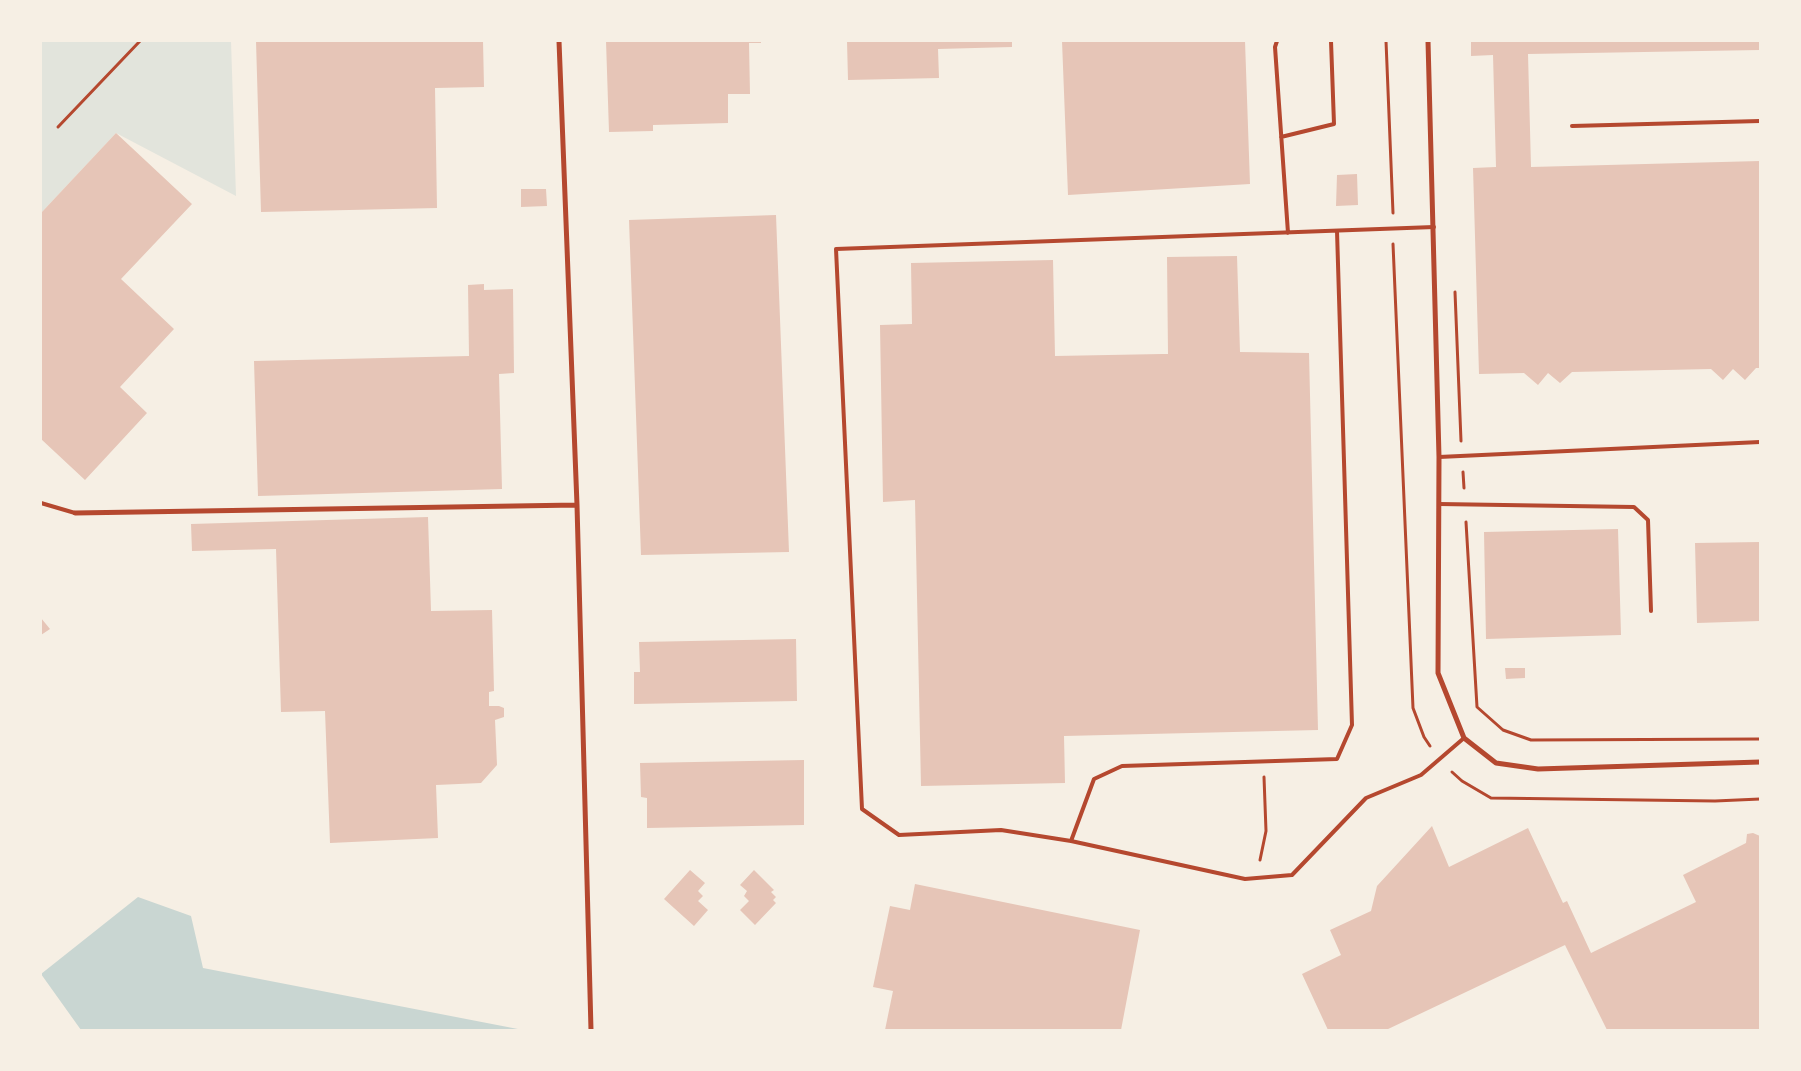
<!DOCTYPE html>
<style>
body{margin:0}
#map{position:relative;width:1801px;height:1071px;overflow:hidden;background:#f6efe4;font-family:Cabin,sans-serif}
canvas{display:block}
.frame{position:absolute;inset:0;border:42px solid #f6efe4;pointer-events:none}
</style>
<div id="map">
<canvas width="1801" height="1071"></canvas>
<div class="frame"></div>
</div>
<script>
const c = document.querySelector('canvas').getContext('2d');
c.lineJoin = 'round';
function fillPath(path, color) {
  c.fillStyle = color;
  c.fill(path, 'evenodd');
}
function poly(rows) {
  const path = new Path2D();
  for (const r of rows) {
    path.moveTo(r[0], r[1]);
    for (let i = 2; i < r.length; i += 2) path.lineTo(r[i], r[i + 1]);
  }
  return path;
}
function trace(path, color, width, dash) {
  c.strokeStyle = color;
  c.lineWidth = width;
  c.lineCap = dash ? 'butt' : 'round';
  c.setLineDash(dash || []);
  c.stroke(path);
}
fillPath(poly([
 [41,41,231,41,236,196,116,133,41,213]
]), '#e2e4dc');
fillPath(poly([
 [138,897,191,916,203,968,523,1030,81,1030,41,974]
]), '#c9d6d2');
fillPath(poly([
 [256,41,483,41,484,87,435,88,437,208,261,212],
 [606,41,761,41,761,43,749,43,750,94,728,94,728,123,653,125,653,131,609,132],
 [847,41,1012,41,1012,47,938,49,939,78,848,80],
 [1062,41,1245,41,1250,184,1068,195],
 [1471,41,1760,41,1760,50,1528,54,1531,167,1760,161,1760,368,1756,368,1745,380,1733,369,1723,380,1711,369,1572,372,1560,383,1548,373,1538,385,1524,373,1479,374,1473,168,1496,167,1493,55,1471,56],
 [116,133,192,204,121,279,174,329,120,387,147,413,85,480,41,439,41,213],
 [1357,174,1358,205,1336,206,1337,175],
 [521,189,546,189,547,206,521,207],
 [776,215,789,552,641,555,629,220],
 [1237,256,1240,352,1309,353,1318,730,1064,736,1065,783,921,786,915,500,883,502,880,325,912,324,911,263,1053,260,1055,356,1162,354,1168,354,1167,257],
 [484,284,484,290,513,289,514,373,499,374,502,489,258,496,254,361,469,356,468,285],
 [428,517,431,611,492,610,494,691,489,692,489,706,499,706,504,708,504,717,495,720,497,765,481,783,436,785,438,838,330,843,325,711,281,712,276,549,192,551,191,524],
 [1618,529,1621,635,1486,639,1484,532],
 [1760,542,1760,621,1697,623,1695,543],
 [41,618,50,629,41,635],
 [796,639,797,701,634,704,634,672,640,672,639,642],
 [1505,668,1525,668,1525,678,1506,679],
 [804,760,804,825,647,828,647,798,641,797,640,763],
 [1432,826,1449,867,1528,828,1563,903,1567,901,1591,953,1696,902,1683,875,1746,843,1747,834,1753,833,1760,836,1760,1030,1607,1030,1565,945,1386,1030,1328,1030,1302,974,1341,955,1330,930,1371,911,1377,886],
 [690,870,705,883,698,891,703,896,698,901,708,910,694,926,664,899],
 [754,870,774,890,771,892,776,897,773,900,776,903,755,925,740,910,749,901,744,896,747,891,740,885],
 [915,884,1140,930,1121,1030,885,1030,893,991,873,987,890,906,910,910]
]), '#e6c5b7');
trace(poly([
 [1386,41,1393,213],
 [58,127,140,41],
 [1393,244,1413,708,1424,737,1430,746],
 [1455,292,1461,441],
 [1463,472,1464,488],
 [1466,522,1477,707,1503,730,1531,740,1760,739],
 [1452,772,1462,781,1491,798,1715,801,1760,799],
 [1260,860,1266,831,1264,777]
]), '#b5482f', 3);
trace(poly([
 [1277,41,1275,47,1288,233],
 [1572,126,1760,121],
 [1281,137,1334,124,1331,41],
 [1434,227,836,249,862,809,899,835,1001,830,1071,841,1245,879,1292,875,1366,798,1421,775,1464,738],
 [1439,457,1760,442],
 [41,503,75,513],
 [1439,504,1634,507,1648,520,1651,611],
 [1071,841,1094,779,1122,766,1337,759,1352,725,1337,231]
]), '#b5482f', 4);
trace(poly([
 [559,41,577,505,591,1030],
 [1428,41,1439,457,1438,673,1464,738,1496,763,1538,769,1760,762],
 [75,513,577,505]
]), '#b5482f', 5);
</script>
